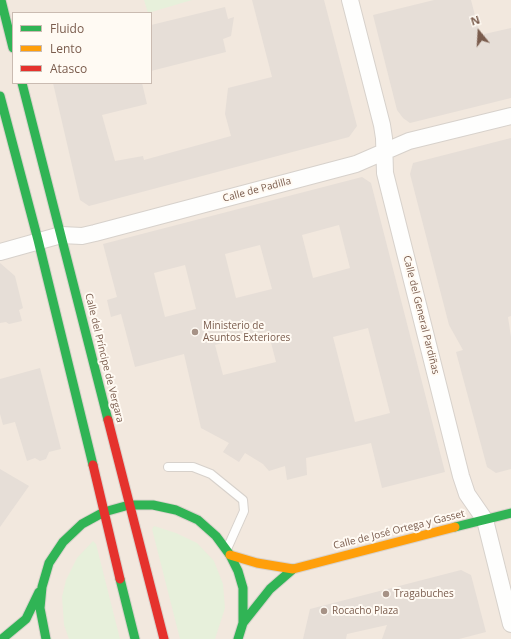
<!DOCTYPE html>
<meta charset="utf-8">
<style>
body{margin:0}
#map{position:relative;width:511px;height:639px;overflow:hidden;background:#f9f5f0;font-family:"Open Sans",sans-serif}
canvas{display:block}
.legend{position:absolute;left:12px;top:12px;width:140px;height:72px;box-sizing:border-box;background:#fffaf3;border:1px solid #cabbb1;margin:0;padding:5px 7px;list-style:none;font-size:12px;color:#7a5c4d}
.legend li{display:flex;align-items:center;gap:8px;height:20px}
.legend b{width:20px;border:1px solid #cabbb1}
.north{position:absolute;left:459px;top:12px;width:40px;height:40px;-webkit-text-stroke:3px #fffaf3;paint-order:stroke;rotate:342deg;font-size:11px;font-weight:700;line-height:16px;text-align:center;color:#7a5c4d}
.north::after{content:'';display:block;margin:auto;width:14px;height:18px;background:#7a5c4d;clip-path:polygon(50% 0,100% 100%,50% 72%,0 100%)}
</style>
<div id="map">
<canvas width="511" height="639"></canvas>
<ul class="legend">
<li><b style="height:5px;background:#30b455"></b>Fluido</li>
<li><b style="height:5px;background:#ff9f0a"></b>Lento</li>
<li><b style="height:5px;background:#e5322d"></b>Atasco</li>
</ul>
<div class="north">N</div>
</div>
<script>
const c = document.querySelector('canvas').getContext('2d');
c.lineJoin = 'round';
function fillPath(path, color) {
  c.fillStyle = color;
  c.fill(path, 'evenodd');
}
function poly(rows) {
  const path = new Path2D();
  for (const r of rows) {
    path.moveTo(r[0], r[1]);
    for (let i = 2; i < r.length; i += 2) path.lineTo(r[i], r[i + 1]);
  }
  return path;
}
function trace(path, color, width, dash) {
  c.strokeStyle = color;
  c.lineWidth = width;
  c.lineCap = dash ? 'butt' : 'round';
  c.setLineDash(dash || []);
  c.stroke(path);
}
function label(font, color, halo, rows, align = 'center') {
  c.font = font + ' "Open Sans",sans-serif';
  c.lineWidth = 4;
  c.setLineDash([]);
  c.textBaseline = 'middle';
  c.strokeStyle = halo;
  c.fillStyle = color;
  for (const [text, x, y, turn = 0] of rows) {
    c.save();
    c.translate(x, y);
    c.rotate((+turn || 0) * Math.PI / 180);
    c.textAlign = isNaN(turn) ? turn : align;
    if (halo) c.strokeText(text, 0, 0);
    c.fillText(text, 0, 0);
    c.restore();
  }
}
fillPath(poly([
 [0,0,511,0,511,639,0,639],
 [13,13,151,13,151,83,13,83]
]), '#f2e8de');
fillPath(poly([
 [144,0,192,0,148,13],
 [154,526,176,533,197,543,214,561,223,584,225,608,215,639,180,639,152,529],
 [93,541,96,544,120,639,69,639,64,625,62,597,66,580,77,558]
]), '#e7f0db');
fillPath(poly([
 [252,0,324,0,357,126,349,137,89,206,80,200,53,83,142,83,147,104,102,115,115,161,143,156,144,160,231,136,225,114,228,88,272,77],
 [434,0,471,0,480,35,511,28,511,98,410,123,403,118,397,110,373,15],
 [225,7,228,19,234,17,231,36,223,39,226,52,151,71,151,25],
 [511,138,511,316,508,317,511,337,511,469,496,473,487,467,456,352,463,350,449,325,410,174,413,163],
 [362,177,371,183,445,472,382,488,371,443,306,458,307,475,287,480,285,466,269,471,263,464,245,453,239,462,223,452,229,443,201,428,184,354,135,367,121,314,111,317,107,300,117,297,103,244],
 [339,225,350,268,313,278,302,235],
 [260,245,272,289,236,298,225,254],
 [185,265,196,309,165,317,154,273],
 [368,328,390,413,355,422,333,337],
 [268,331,276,362,223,375,215,345],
 [0,263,15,276,23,308,19,310,22,321,9,324,6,322,0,323],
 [40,368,61,449,49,452,46,459,40,461,35,458,27,461,15,422,3,425,0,414,0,379],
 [0,469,29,486,0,527],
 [461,570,471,575,486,632,459,639,382,639,387,625,347,634,346,639,303,639,310,609]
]), '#e6ded7');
const lane = poly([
 [168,467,193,467,211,474,243,500,244,511,227,549]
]);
const street = poly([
 [350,0,382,125,384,138,385,173,461,476,467,494,485,520,511,624],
 [0,252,61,235,82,236,95,233,356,164,409,141,511,116]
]);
const fast = poly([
 [1,0,13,48],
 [22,83,108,420],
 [0,96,38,240,93,465],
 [455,527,511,513],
 [120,579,135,639],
 [243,623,270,589,293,569],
 [2,639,26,619,39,592],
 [46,639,40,608,42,587,49,563,63,542,82,524,104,512,129,505,153,505,176,510,198,520,216,536,230,555,238,571,243,588,243,623,238,639]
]);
const slow = poly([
 [230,555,257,563,293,569,455,527]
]);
const jam = poly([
 [108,420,164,639],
 [93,465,120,579]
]);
trace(lane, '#d7d1cb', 10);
trace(street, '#d7d1cb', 18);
trace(fast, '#d9d2cb', 11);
trace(slow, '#d9d2cb', 11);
trace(jam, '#d9d2cb', 11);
trace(lane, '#fefefd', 8);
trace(street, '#fefefd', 16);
trace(fast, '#30b455', 9);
trace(slow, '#ff9f0a', 9);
trace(jam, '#e5322d', 9);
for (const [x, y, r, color] of [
 [195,332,4,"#a69286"],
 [386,594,4,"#a69286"],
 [324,611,4,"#a69286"]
]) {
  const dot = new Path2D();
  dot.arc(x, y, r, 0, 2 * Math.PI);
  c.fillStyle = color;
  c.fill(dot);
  trace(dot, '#fffaf3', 1.5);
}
label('10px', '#7a5c4d', '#fffaf3', [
 ["Calle de Padilla",257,190,-15],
 ["Calle del General Pardiñas",421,315,76],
 ["Calle del Príncipe de Vergara",104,358,76],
 ["Calle de José Ortega y Gasset",399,530,-14]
]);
label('10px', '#7a5c4d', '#fffaf3', [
 ["Ministerio de",203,326],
 ["Asuntos Exteriores",203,338],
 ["Tragabuches",394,594],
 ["Rocacho Plaza",332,611]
], 'left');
</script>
